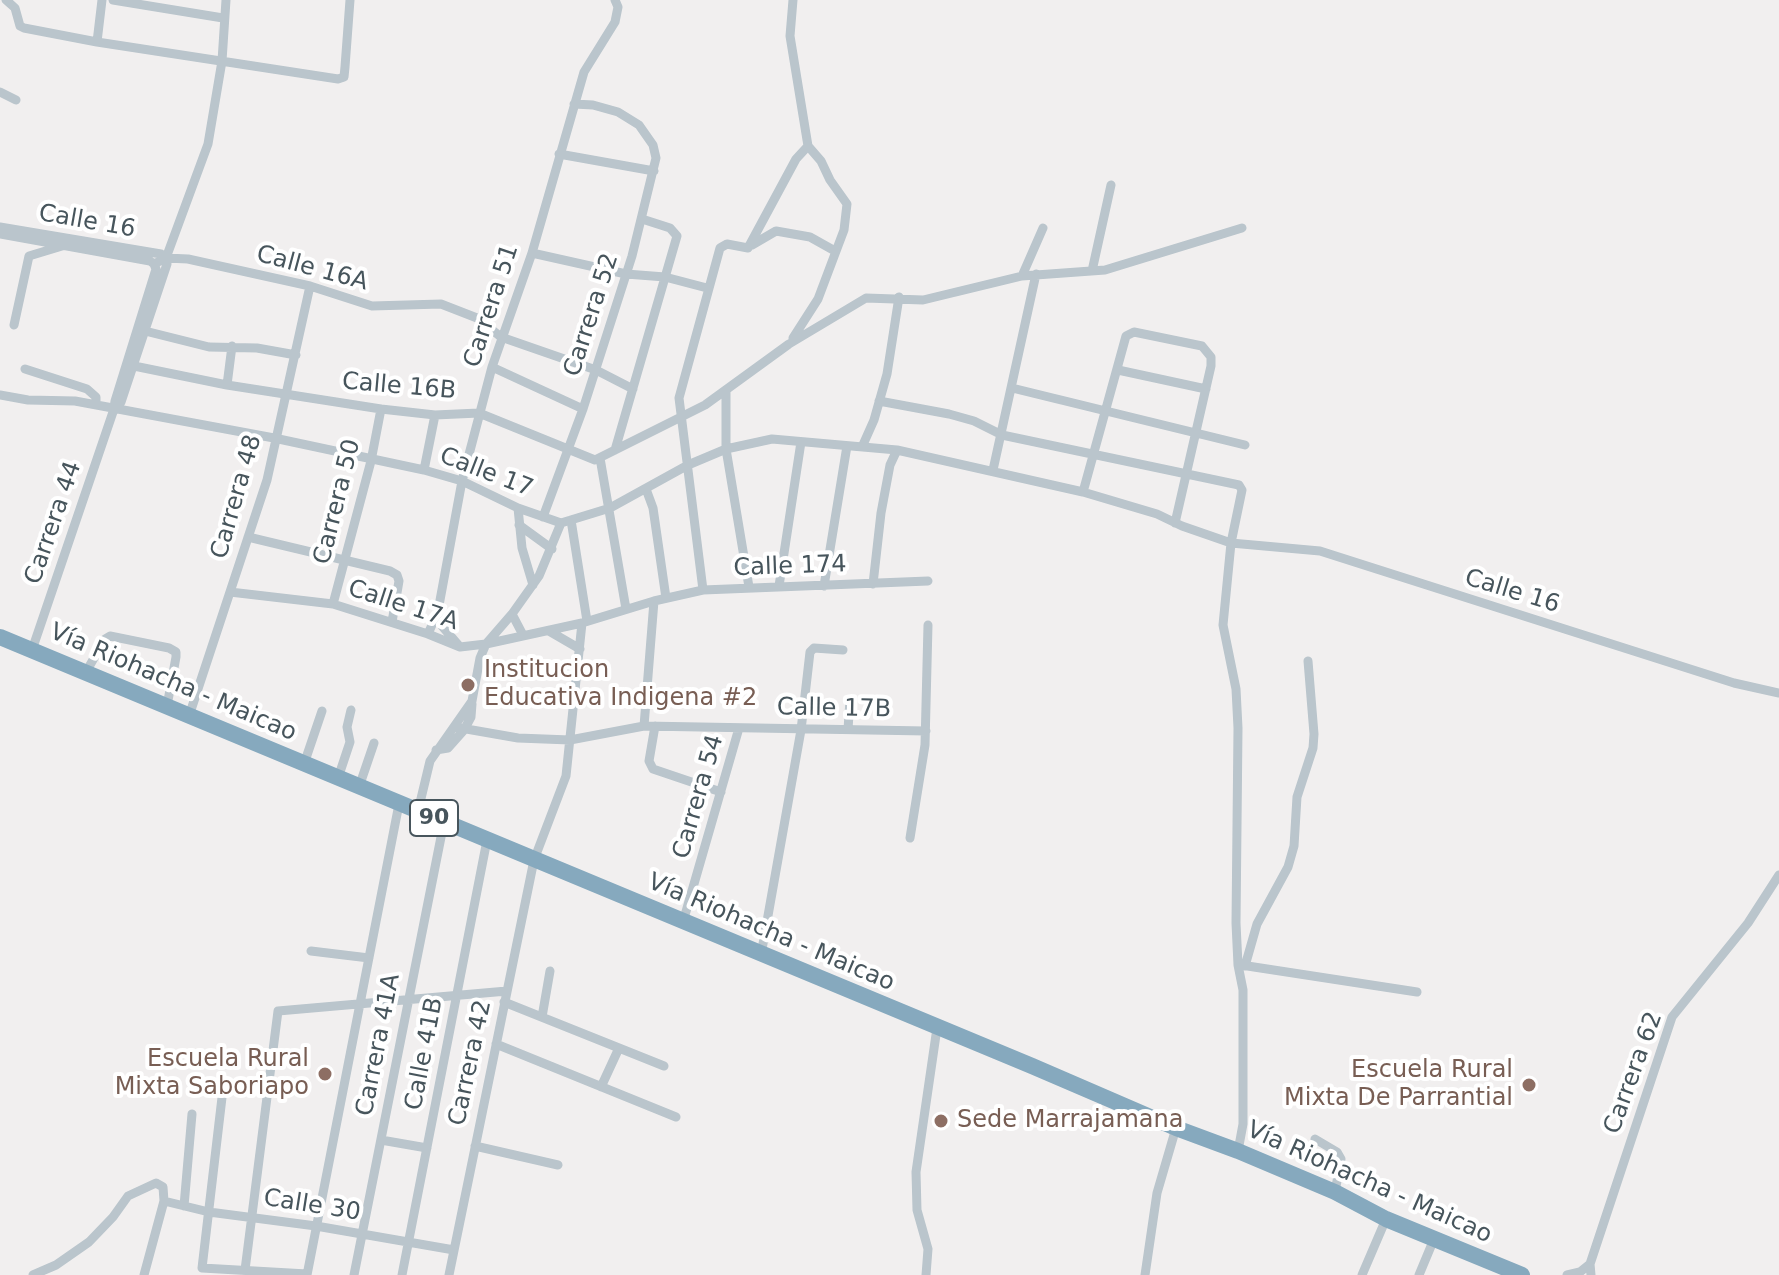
<!DOCTYPE html>
<meta charset="utf-8">
<style>
body{margin:0}
canvas{display:block;background:#f1efef}
</style>
<canvas width="1779" height="1275"></canvas>
<script>
const c = document.querySelector('canvas').getContext('2d');
c.lineJoin = 'round';
function poly(rows) {
  const path = new Path2D();
  for (const r of rows) {
    path.moveTo(r[0], r[1]);
    for (let i = 2; i < r.length; i += 2) path.lineTo(r[i], r[i + 1]);
  }
  return path;
}
function trace(path, color, width, dash) {
  c.strokeStyle = color;
  c.lineWidth = width;
  c.lineCap = dash ? 'butt' : 'round';
  c.setLineDash(dash || []);
  c.stroke(path);
}
function label(font, color, halo, rows, align = 'center') {
  c.font = font + ' "DejaVu Sans",sans-serif';
  c.lineWidth = 8;
  c.setLineDash([]);
  c.textBaseline = 'middle';
  c.strokeStyle = halo;
  c.fillStyle = color;
  for (const [text, x, y, turn = 0] of rows) {
    c.save();
    c.translate(x, y);
    c.rotate((+turn || 0) * Math.PI / 180);
    c.textAlign = isNaN(turn) ? turn : align;
    if (halo) c.strokeText(text, 0, 0);
    c.fillText(text, 0, 0);
    c.restore();
  }
}
trace(poly([
 [6,0,15,8,20,26,24,28,97,42,338,79,344,77,345,67,350,0],
 [113,0,223,18],
 [793,0,790,36,808,146,821,161,830,180,847,204,844,230,818,299,793,338],
 [97,42,102,0],
 [0,92,16,100],
 [559,154,654,171],
 [0,227,161,254,166,258],
 [0,234,150,261,154,264],
 [752,245,776,231,810,237,835,251],
 [532,253,626,274,665,277,707,288],
 [154,264,166,258,188,259,310,286,372,306,441,304,477,318,501,337,596,370,633,389],
 [1092,271,1111,185],
 [1022,276,1043,228],
 [14,325,29,256,62,246],
 [145,331,209,347,257,348,296,355],
 [134,366,227,385,381,409,435,415,479,413,595,460,705,405,789,344,866,298,923,300,1022,276,1105,270,1242,228],
 [492,367,583,409],
 [25,369,87,389,96,397,96,405],
 [1118,370,1206,389],
 [227,385,232,346],
 [1012,388,1245,445],
 [726,392,726,449,749,587],
 [0,395,28,400,75,401,274,438,424,470,462,481,518,508,561,523,610,508,688,465,726,449,772,439,897,450,1083,492,1157,514,1182,526,1231,543,1320,551,1734,683,1779,693],
 [879,401,949,414,974,421,1002,435,1239,485,1242,490,1231,543,1223,625,1236,689,1238,728,1236,923,1238,965,1243,990,1243,1124,1238,1151],
 [114,409,121,402,167,264,166,258,208,144,222,61,226,0],
 [862,447,874,420,887,374,899,297],
 [615,450,677,236,670,228,642,219],
 [600,458,626,609],
 [424,470,435,415],
 [993,470,1036,274],
 [646,489,653,508,666,598],
 [1083,492,1126,336,1134,332,1202,346,1211,357,1211,366,1175,523],
 [518,508,522,548,533,585],
 [543,517,583,409,632,256,656,158,653,145,639,125,618,112,593,105,574,104],
 [571,520,587,621],
 [519,525,552,549],
 [248,537,390,571,397,575,399,581,392,622],
 [873,584,881,513,890,465,897,450],
 [779,586,801,442],
 [824,586,847,446],
 [703,590,679,398,720,248,727,244,748,248,796,159,808,146],
 [230,592,333,604,428,634,460,647,486,644,582,623,654,601,703,590,928,581],
 [333,604,371,461,381,409],
 [438,611,442,626,460,647],
 [512,614,523,635],
 [549,631,580,649],
 [428,634,438,611,462,481,492,367,532,253,584,72,615,22,618,7,615,0],
 [32,650,114,409,115,401,156,269,154,264],
 [86,672,105,639,110,636,169,648,176,652,176,657,167,706],
 [189,716,267,480,310,286],
 [644,726,654,601],
 [655,726,649,761,653,769,721,792],
 [455,727,518,738,570,740,644,726,926,731],
 [848,729,850,700],
 [436,750,448,748,464,730,471,717,472,704],
 [304,764,322,711],
 [338,778,350,742,347,727,351,710],
 [359,787,374,743],
 [418,811,430,761,472,701,480,658,486,644,512,614,539,576,561,523],
 [910,838,925,745,928,625],
 [683,922,739,728],
 [311,951,369,958],
 [761,955,801,730,810,652,814,648,843,650],
 [1241,965,1417,992],
 [1245,966,1257,924,1288,867,1294,846,1297,797,1313,748,1314,734,1308,661],
 [504,1002,664,1066],
 [542,1017,550,971],
 [496,1044,676,1117],
 [601,1087,619,1048],
 [268,1090,230,1085,223,1089,202,1268,307,1274],
 [1315,1139,1337,1152,1341,1159,1335,1192],
 [381,1140,427,1148],
 [475,1146,558,1165],
 [164,1201,209,1212,316,1226,454,1250],
 [184,1206,192,1114],
 [245,1270,278,1011,507,991],
 [33,1275,56,1265,89,1242,113,1217,128,1196,156,1183,163,1187,164,1201,144,1275],
 [307,1275,399,804],
 [354,1275,444,822],
 [402,1275,487,840],
 [449,1275,534,860,566,776,582,623],
 [926,1275,928,1249,917,1210,916,1172,937,1028],
 [1145,1275,1157,1193,1176,1128],
 [1362,1275,1386,1219],
 [1419,1275,1434,1239],
 [1567,1275,1580,1272,1590,1264],
 [1591,1275,1590,1264,1672,1017,1748,923,1779,875]
]), '#bac5cc', 9);
trace(poly([
 [0,637,1032,1066,1176,1128,1238,1151,1335,1192,1386,1219,1522,1275]
]), '#86a9be', 16);
for (const [x, y, r, color] of [
 [468,685,8,"#8d6e63"],
 [325,1074,8,"#8d6e63"],
 [1529,1085,8,"#8d6e63"],
 [941,1121,8,"#8d6e63"]
]) {
  const dot = new Path2D();
  dot.arc(x, y, r, 0, 2 * Math.PI);
  c.fillStyle = color;
  c.fill(dot);
  trace(dot, '#fff', 3);
}
for (const [x, y, w] of [
 [434,818,48]
]) {
  const box = new Path2D();
  box.roundRect(x - w / 2, y - 18, w, 36, 6);
  c.fillStyle = '#fff';
  c.fill(box);
  trace(box, '#47555c', 2);
}
label('bold 22px', '#47555c', null, [
 ["90",434,818]
]);
label('24px', '#47555c', '#fff', [
 ["Calle 16",87,222,10],
 ["Calle 16A",312,269,15],
 ["Carrera 51",492,306,-72],
 ["Carrera 52",592,315,-72],
 ["Calle 16B",399,387,5],
 ["Calle 17",486,473,21],
 ["Carrera 48",237,497,-74],
 ["Carrera 50",338,502,-76],
 ["Carrera 44",54,523,-71],
 ["Calle 174",790,567,-2],
 ["Calle 16",1512,592,17],
 ["Calle 17A",403,606,18],
 ["Vía Riohacha - Maicao",173,683,23],
 ["Calle 17B",834,709,1],
 ["Carrera 54",699,797,-74],
 ["Vía Riohacha - Maicao",771,933,23],
 ["Carrera 41A",379,1045,-79],
 ["Calle 41B",425,1054,-79],
 ["Carrera 42",471,1063,-78],
 ["Carrera 62",1634,1073,-70],
 ["Vía Riohacha - Maicao",1369,1183,24],
 ["Calle 30",312,1206,9]
]);
label('24px', '#785e54', '#fff', [
 ["Institucion",484,671],
 ["Educativa Indigena #2",484,699],
 ["Escuela Rural",309,1060,"right"],
 ["Mixta Saboriapo",309,1088,"right"],
 ["Escuela Rural",1513,1071,"right"],
 ["Mixta De Parrantial",1513,1099,"right"],
 ["Sede Marrajamana",957,1121]
], 'left');
</script>
